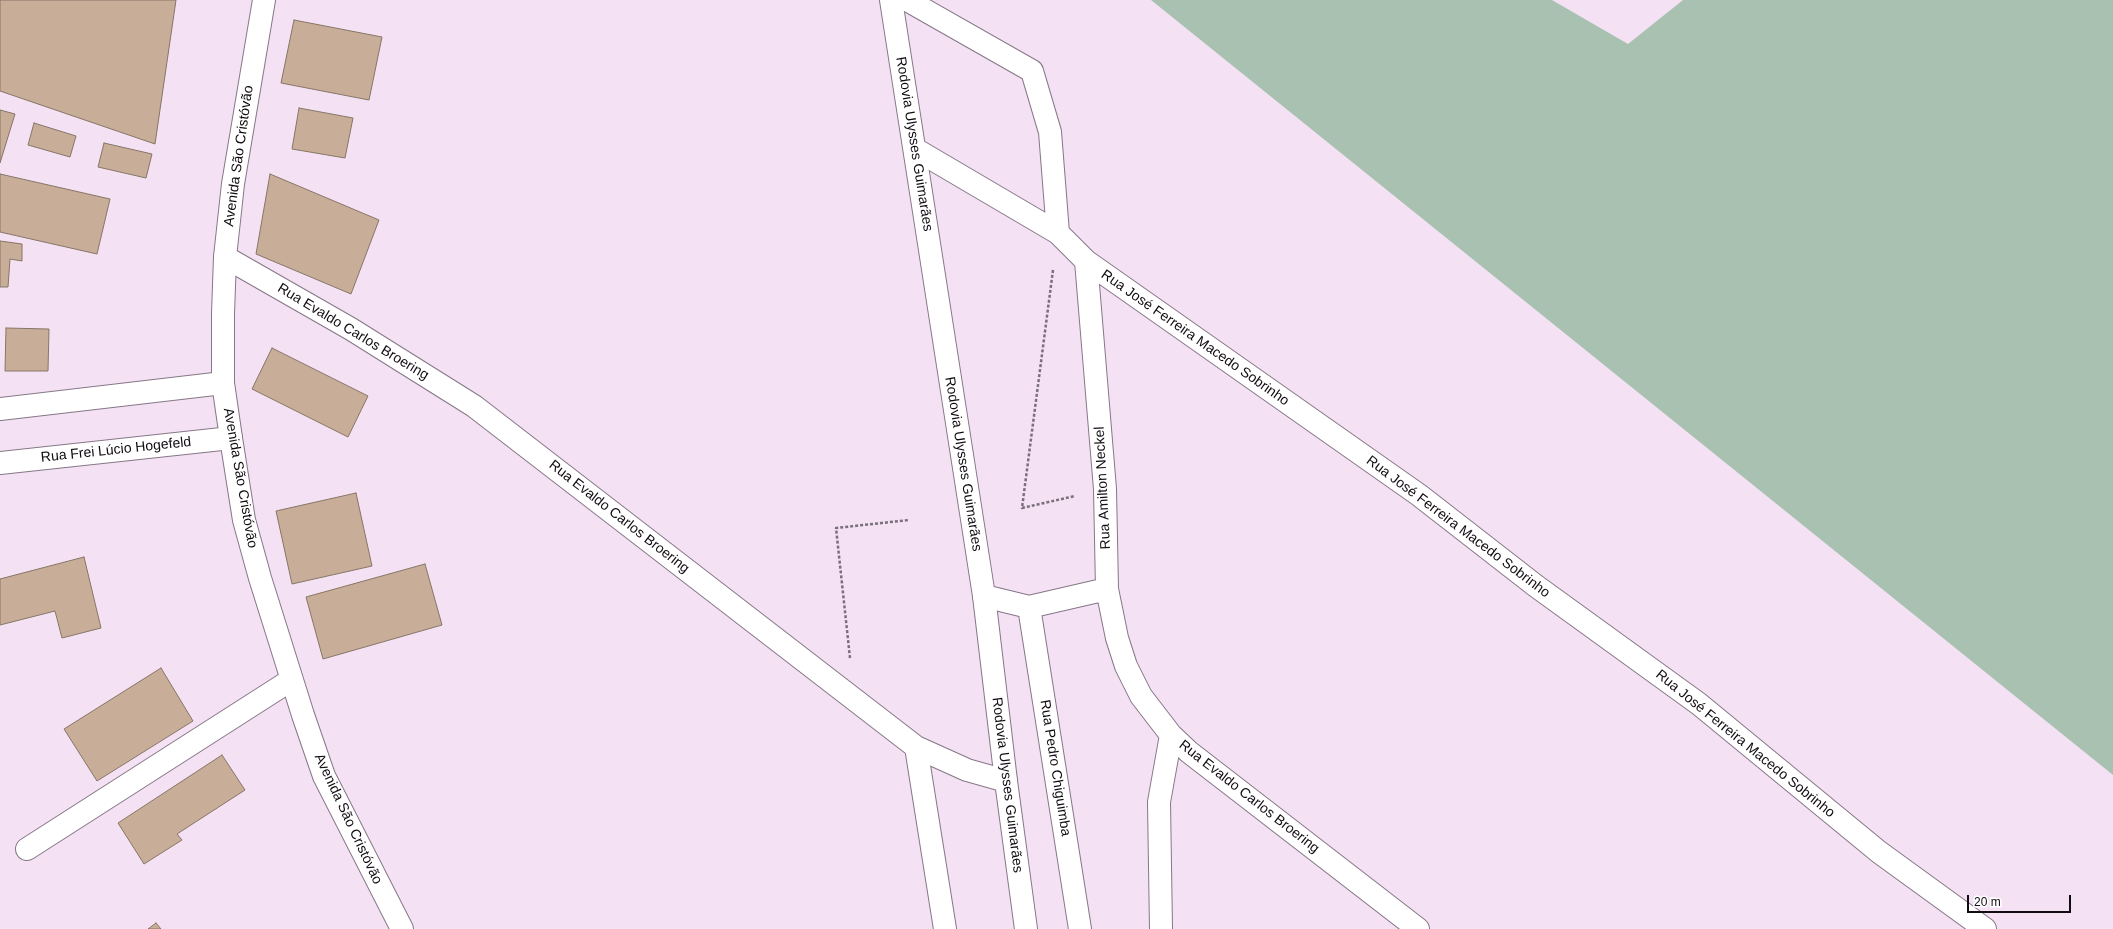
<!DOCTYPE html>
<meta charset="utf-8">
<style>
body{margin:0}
#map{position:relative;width:2113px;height:929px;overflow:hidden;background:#f4e2f4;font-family:Helvetica,sans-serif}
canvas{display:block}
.scale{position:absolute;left:1967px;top:895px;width:104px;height:18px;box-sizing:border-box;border:2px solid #110c11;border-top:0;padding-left:5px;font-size:12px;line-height:14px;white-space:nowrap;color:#110c11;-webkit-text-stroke:3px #fff;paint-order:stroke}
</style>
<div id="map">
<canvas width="2113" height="929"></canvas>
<div class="scale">20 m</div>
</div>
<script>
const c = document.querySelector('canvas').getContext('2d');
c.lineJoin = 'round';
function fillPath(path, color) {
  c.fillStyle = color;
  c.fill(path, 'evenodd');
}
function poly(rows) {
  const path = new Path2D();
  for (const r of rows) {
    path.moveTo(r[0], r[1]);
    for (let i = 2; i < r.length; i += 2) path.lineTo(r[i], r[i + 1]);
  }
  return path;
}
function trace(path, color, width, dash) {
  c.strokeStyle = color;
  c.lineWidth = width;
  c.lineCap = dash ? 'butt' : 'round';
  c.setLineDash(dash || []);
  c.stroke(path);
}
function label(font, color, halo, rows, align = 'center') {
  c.font = font + ' Helvetica,sans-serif';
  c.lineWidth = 3;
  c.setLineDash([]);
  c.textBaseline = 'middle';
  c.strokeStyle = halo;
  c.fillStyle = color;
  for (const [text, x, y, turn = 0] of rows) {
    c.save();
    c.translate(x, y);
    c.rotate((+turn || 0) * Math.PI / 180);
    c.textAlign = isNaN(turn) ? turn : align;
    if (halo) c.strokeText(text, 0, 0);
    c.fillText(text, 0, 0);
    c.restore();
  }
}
fillPath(poly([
 [1151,0,1552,0,1628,44,1683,0,2113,0,2113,775]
]), '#a9c1b0');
const building = poly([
 [0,0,176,0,155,144,0,91,0,0],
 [294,20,382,37,369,100,281,83,294,20],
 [299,108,353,118,345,158,292,149,299,108],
 [0,110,15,114,0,163,0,110],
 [34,123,76,136,70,157,28,145,34,123],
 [104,143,152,154,146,178,98,167,104,143],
 [0,174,110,199,97,254,0,232,0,174],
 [270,174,379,220,351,294,256,254,270,174],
 [0,241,22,244,22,261,10,259,8,287,0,287,0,241],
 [6,328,49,329,48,371,5,371,6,328],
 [272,348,368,396,348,437,252,389,272,348],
 [356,493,372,566,292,584,276,511,356,493],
 [84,557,101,628,62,638,55,611,0,625,0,579,84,557],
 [425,564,442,625,323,659,306,597,425,564],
 [161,668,193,721,97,781,64,729,161,668],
 [222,755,245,790,177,834,182,840,144,864,118,823,222,755],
 [156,923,161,929,148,929,156,923]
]);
fillPath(building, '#c8ad98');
trace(building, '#867567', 1);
const minor = poly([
 [907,0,1032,71,1050,132,1058,233],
 [915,149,1058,233,1086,261,1419,495,1536,586,1699,704,1879,852,1985,929],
 [225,257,351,329,474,406,916,747,967,770,1006,781],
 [0,409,223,383],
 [0,463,231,438],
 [1107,589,1117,638,1126,666,1141,696,1171,735,1189,752,1418,929],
 [984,596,1029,607,1107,589,1105,489,1086,261],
 [1029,607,1080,929],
 [916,747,945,929],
 [27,849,291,680],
 [1161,929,1159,802,1171,735]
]);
const major = poly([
 [264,0,233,184,225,257,223,314,223,383,231,438,244,520,260,578,303,715,324,776,402,929]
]);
const highway = poly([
 [891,0,984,596,1006,781,1026,929]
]);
trace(minor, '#867786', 24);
trace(major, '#867786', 24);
trace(highway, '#867786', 24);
trace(poly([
 [1053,270,1022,508,1075,496],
 [850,658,836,528,909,520]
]), '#7a6f7a', 2.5, [3, 2]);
trace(minor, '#fff', 22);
trace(major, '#fff', 22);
trace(highway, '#fff', 22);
label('14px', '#110c11', '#fff', [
 ["Rodovia Ulysses Guimarães",914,144,81],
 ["Avenida São Cristóvão",239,156,-82],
 ["Rua Evaldo Carlos Broering",353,332,31],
 ["Rua José Ferreira Macedo Sobrinho",1195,338,35],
 ["Rua Frei Lúcio Hogefeld",116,450,-6],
 ["Rodovia Ulysses Guimarães",963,464,81],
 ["Avenida São Cristóvão",240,478,80],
 ["Rua Amilton Neckel",1103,488,-93],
 ["Rua Evaldo Carlos Broering",619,517,38],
 ["Rua José Ferreira Macedo Sobrinho",1458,527,37],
 ["Rua José Ferreira Macedo Sobrinho",1745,744,39],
 ["Rua Pedro Chiguimba",1055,768,81],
 ["Rodovia Ulysses Guimarães",1007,785,83],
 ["Rua Evaldo Carlos Broering",1249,797,38],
 ["Avenida São Cristóvão",348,819,65]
]);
</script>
